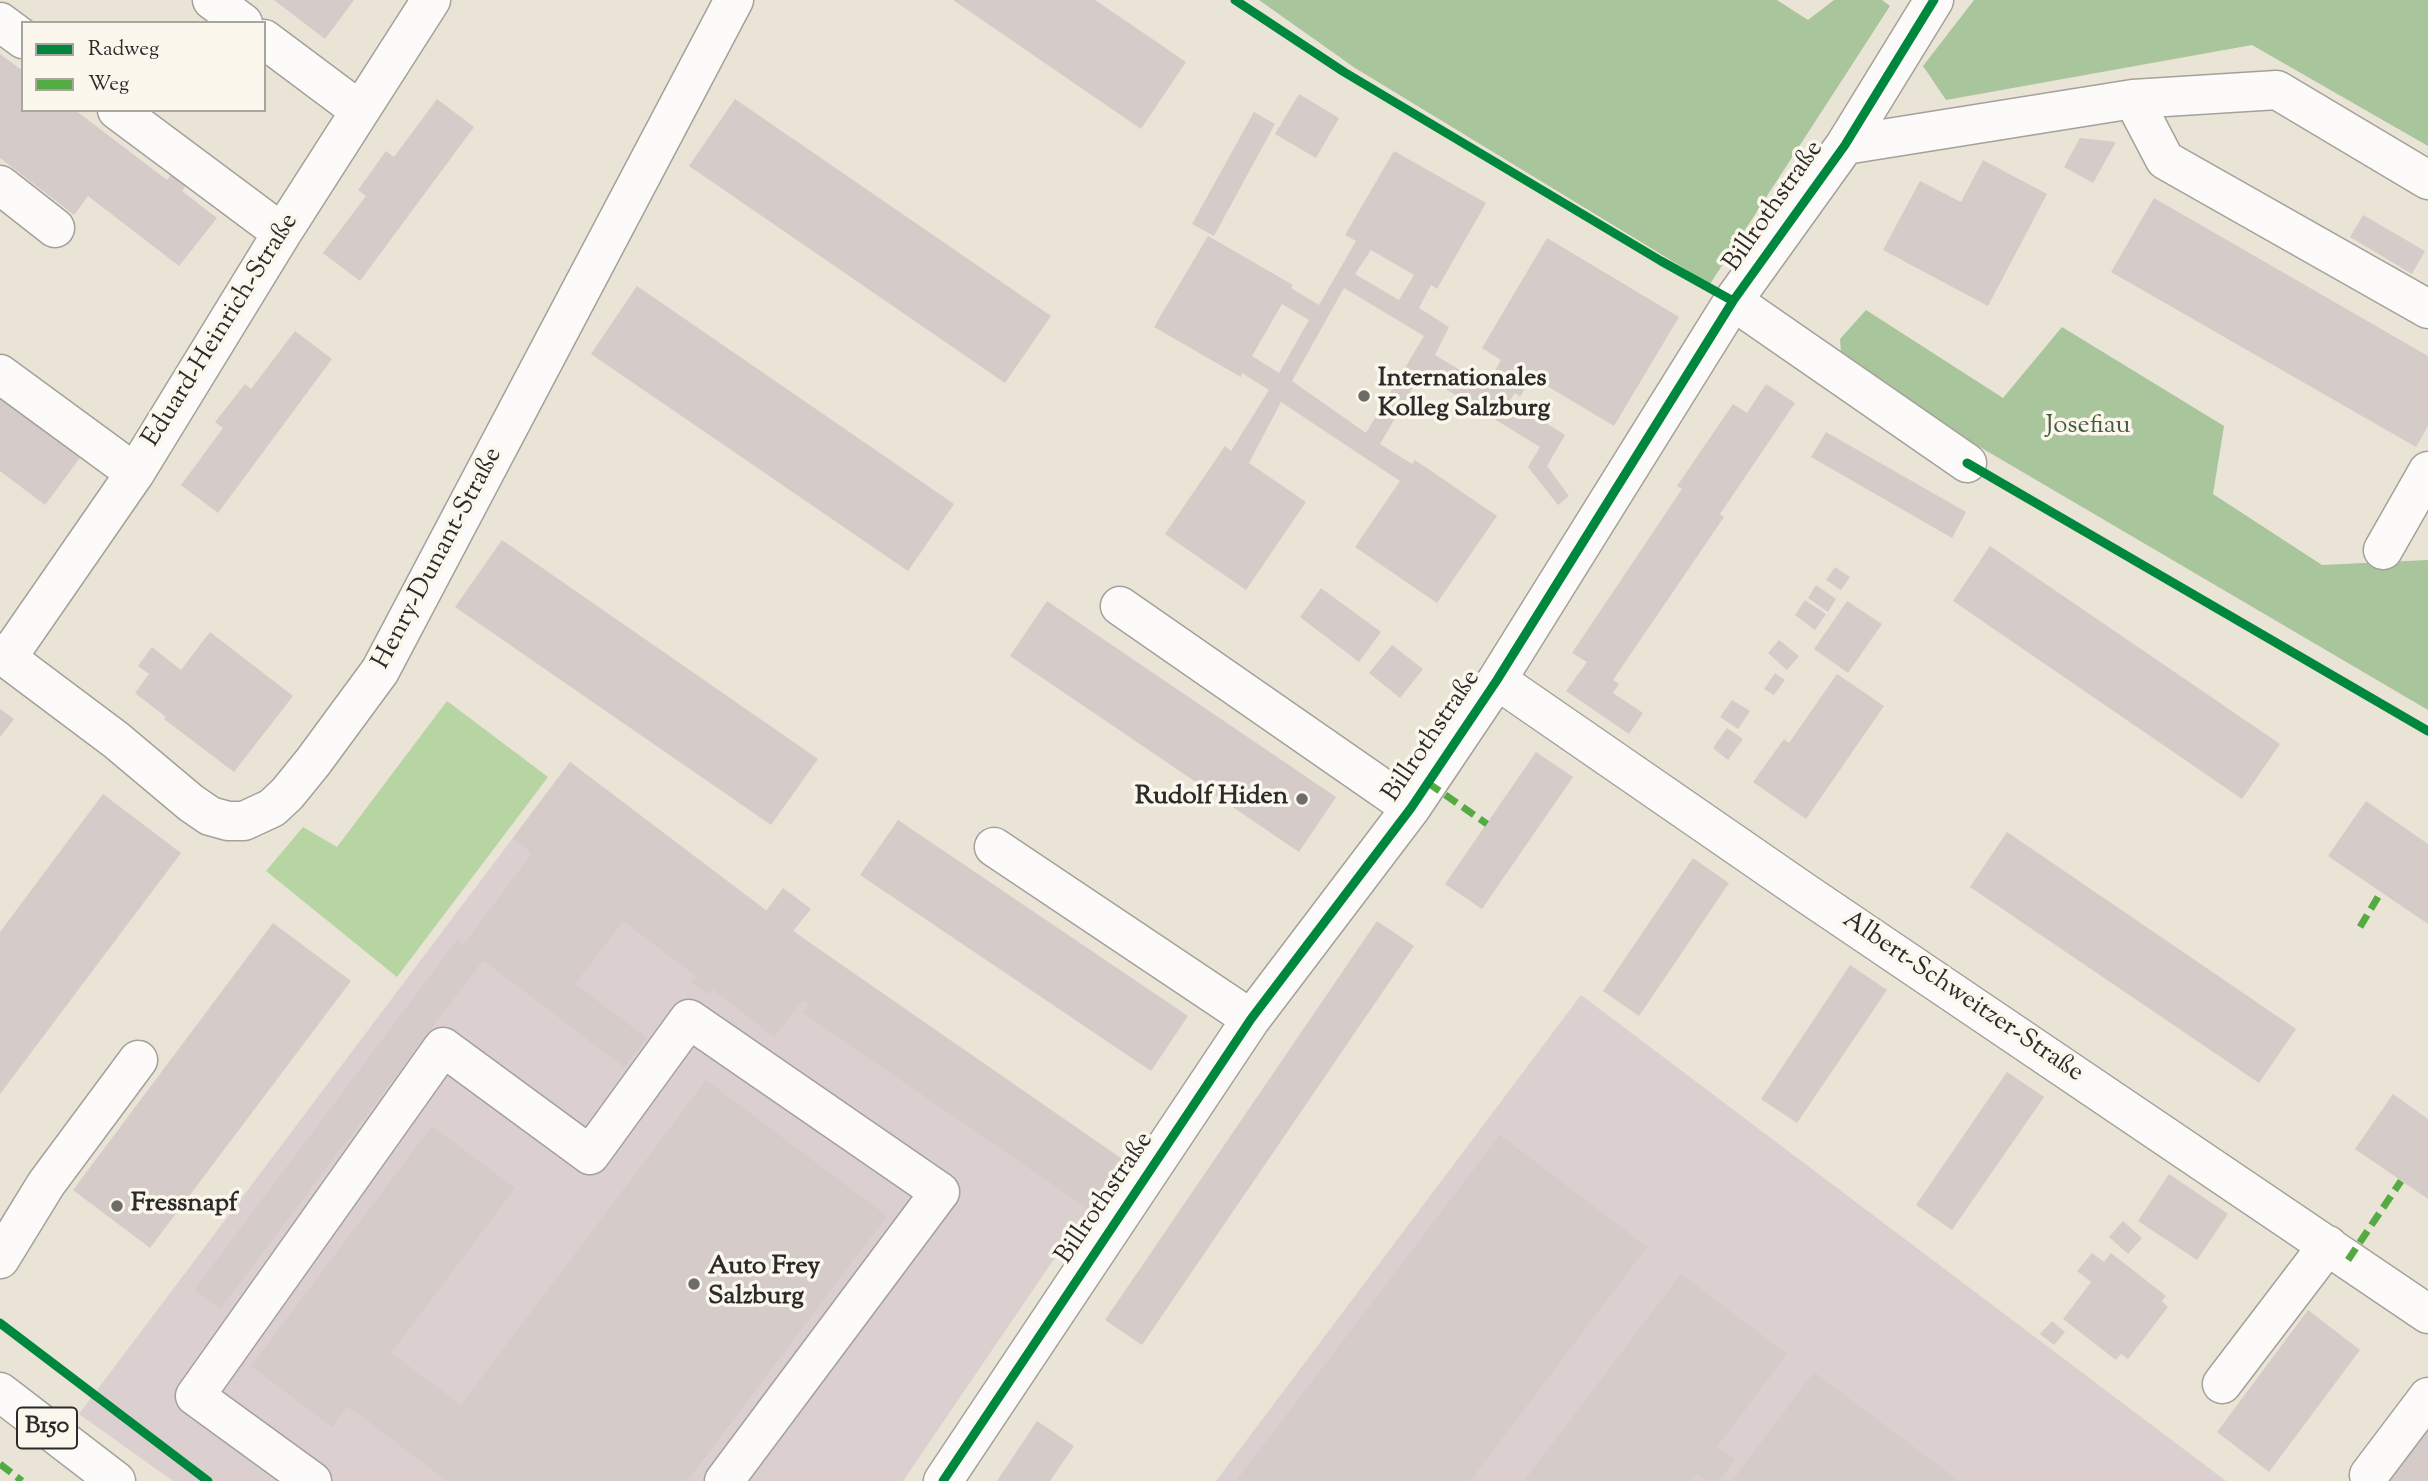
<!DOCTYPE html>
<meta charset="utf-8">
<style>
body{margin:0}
#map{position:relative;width:2428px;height:1481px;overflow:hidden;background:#e9e4d6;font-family:"Sorts Mill Goudy",serif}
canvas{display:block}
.legend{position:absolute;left:21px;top:21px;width:245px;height:91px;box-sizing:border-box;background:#fbf7ec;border:2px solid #a8a59f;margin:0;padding:9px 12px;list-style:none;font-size:21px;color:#2b2b2b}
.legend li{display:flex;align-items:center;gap:14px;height:35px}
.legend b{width:35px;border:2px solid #a8a59f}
</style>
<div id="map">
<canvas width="2428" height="1481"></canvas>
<ul class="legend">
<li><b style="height:9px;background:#00873e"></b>Radweg</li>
<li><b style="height:9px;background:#54ab44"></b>Weg</li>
</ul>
</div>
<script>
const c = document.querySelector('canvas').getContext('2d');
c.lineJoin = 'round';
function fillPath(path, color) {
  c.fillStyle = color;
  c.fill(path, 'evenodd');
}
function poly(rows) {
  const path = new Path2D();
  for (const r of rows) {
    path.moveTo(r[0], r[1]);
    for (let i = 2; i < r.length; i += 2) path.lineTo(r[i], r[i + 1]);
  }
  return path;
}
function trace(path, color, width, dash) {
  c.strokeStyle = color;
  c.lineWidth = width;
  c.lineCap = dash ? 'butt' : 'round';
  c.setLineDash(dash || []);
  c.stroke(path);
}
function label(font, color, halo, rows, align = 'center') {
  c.font = font + ' "Sorts Mill Goudy",serif';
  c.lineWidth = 7;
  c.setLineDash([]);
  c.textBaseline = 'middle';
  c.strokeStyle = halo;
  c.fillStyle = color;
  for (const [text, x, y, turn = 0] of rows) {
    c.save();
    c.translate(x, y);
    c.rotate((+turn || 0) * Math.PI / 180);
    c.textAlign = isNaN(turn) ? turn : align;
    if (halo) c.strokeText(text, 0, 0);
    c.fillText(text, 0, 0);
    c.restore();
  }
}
fillPath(poly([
 [570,762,831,959,1122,1159,903,1481,173,1481,79,1414],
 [1581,995,2226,1481,1216,1481]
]), '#dccfcf');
fillPath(poly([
 [447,701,548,777,397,977,266,871,303,827,337,847]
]), '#b7d4a3');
fillPath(poly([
 [1259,0,1777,0,1808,20,1834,0,1882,0,1890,6,1710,284,1355,68],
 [1974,0,2428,0,2428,146,2252,45,1946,100,1923,66],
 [1866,310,2003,398,2062,327,2224,426,2213,494,2322,565,2428,560,2428,710,1842,366,1840,339]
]), '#a8c59b');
fillPath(poly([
 [274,0,354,0,325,39],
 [953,0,1095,0,1186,62,1141,129],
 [0,54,23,71,23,110,75,110,167,180,178,166,192,177,182,191,217,218,179,266,88,196,74,215,0,158],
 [1299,94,1339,118,1316,158,1275,134],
 [437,99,474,127,360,281,323,253,366,196,358,190,386,151,394,157],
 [735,99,1051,316,1005,383,689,166],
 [1254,112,1275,124,1214,236,1192,224],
 [2080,138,2116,142,2093,183,2064,167],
 [1394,151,1486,203,1437,289,1431,285,1419,308,1449,327,1435,355,1486,386,1501,360,1482,348,1547,238,1679,317,1614,426,1532,377,1520,397,1515,393,1510,400,1565,435,1547,466,1569,496,1558,505,1528,467,1540,447,1421,374,1380,444,1412,464,1415,460,1497,516,1437,603,1355,547,1400,481,1281,402,1249,463,1306,502,1246,590,1165,534,1225,446,1231,451,1269,390,1242,373,1241,377,1154,327,1208,236,1293,285,1291,288,1319,305,1356,241,1345,235],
 [1371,250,1414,275,1399,300,1355,274],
 [1344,288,1424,336,1366,433,1292,381],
 [1282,304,1309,320,1279,373,1252,356],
 [1983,160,2047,194,1988,306,1883,250,1920,181,1961,202],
 [2154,198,2428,356,2428,426,2416,447,2111,272],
 [2363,215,2425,251,2412,274,2350,237],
 [637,286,954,504,908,571,591,354],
 [295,331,332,359,218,513,181,485,223,428,215,422,245,384,251,389],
 [1766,384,1795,403,1720,514,1724,517,1613,680,1619,684,1613,693,1643,713,1629,734,1566,691,1587,662,1572,653,1682,489,1677,486,1733,404,1747,413],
 [0,398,80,458,45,505,0,471],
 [1826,432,1966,512,1952,538,1811,457],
 [502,540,818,759,771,825,455,607],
 [1990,546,2280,744,2242,799,1953,601],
 [1835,567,1850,577,1841,590,1826,580],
 [1816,585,1836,599,1828,612,1808,598],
 [1321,588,1381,632,1359,662,1300,617],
 [1805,600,1826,614,1815,630,1795,615],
 [1047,601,1336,797,1299,852,1010,656],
 [1847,601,1882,624,1848,673,1814,649],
 [210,632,293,696,234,772,164,719,166,717,135,693,149,674,138,666,152,647,181,670],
 [1779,640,1799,656,1787,670,1768,653],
 [1392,645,1423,669,1400,698,1369,673],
 [1775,673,1785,680,1774,695,1764,689],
 [1837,674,1884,706,1806,819,1753,782,1784,739,1789,743],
 [1732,700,1750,711,1738,729,1720,717],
 [0,709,14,719,0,737],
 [1727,728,1743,739,1728,760,1713,748],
 [1536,752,1573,777,1482,909,1445,884],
 [570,762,766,911,783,888,811,909,793,931,1122,1159,1087,1208,803,1013,809,1005,803,1000,774,1037,712,989,708,994,691,982,696,976,623,921,575,984,647,1038,624,1067,483,960,220,1309,194,1290,457,940,463,945,532,853,513,838],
 [103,794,181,853,0,1094,0,932],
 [2366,801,2428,844,2428,924,2328,856],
 [898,820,1188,1016,1151,1071,860,875],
 [2007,832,2296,1029,2259,1083,1970,887],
 [1693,858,1729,883,1639,1016,1603,991],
 [1377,921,1414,946,1142,1345,1105,1320],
 [273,923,351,981,150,1248,73,1190],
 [1850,965,1887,990,1797,1123,1761,1099],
 [2007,1072,2044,1097,1952,1230,1916,1205],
 [706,1080,887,1216,687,1481,447,1481,348,1406,332,1427,251,1366,432,1126,515,1188,391,1353,461,1405],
 [2393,1094,2428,1119,2428,1199,2355,1149],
 [1500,1135,1647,1247,1470,1481,1236,1481],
 [2169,1174,2228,1214,2197,1260,2138,1221],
 [2123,1221,2142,1238,2128,1254,2109,1237],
 [2092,1253,2104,1262,2111,1253,2166,1296,2162,1301,2168,1307,2128,1359,2121,1354,2116,1360,2063,1319,2091,1282,2077,1271],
 [1681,1274,1787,1354,1717,1447,1735,1460,1719,1481,1707,1481,1697,1474,1692,1481,1524,1481],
 [2308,1310,2360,1350,2269,1472,2217,1432],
 [2052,1321,2065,1332,2054,1345,2040,1334],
 [1814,1372,1959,1481,1732,1481],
 [1037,1421,1074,1446,1050,1481,997,1481],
 [2428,1428,2428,1481,2387,1481]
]), '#d5cbc9');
const minor = poly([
 [212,0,243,23],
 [0,22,23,39],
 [264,39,359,110],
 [2133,99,2165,160,2428,309],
 [117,110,282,233],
 [1845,145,2133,99,2277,90,2428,180],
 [0,185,55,228],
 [1733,301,1967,463],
 [0,374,135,473],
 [2383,550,2428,471],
 [1120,606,1411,808],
 [0,653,116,740,191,803,210,816,228,821,244,821,272,808,287,794,313,762,380,671,734,0],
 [7,658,135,473,282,233,431,0],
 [1497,680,1804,892,2428,1314],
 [994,847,1251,1019],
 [0,1259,46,1184,138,1060],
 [2222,1384,2328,1245],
 [2369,1475,2428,1397],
 [312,1481,195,1396,443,1047,590,1155,689,1019,940,1192,724,1481],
 [943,1481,1251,1019,1411,808,1497,680,1733,301,1845,145,1934,0]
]);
const major = poly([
 [0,1392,116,1481]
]);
trace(minor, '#a4a19a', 41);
trace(major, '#a4a19a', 41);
trace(minor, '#fcfbf9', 38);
trace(major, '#fcfbf9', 38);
trace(poly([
 [1428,783,1487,824],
 [2360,927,2381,892],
 [2348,1260,2401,1181],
 [0,1464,22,1481]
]), '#54ab44', 7, [14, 7]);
trace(poly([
 [1235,0,1344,72,1661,261,1733,301],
 [1967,463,2428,731],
 [0,1323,208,1481],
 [943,1481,1251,1019,1411,808,1497,680,1733,301,1845,145,1934,0]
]), '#00873e', 9);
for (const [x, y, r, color] of [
 [1364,396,7,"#6e6c67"],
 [1302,799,7,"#6e6c67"],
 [117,1206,7,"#6e6c67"],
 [694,1284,7,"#6e6c67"]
]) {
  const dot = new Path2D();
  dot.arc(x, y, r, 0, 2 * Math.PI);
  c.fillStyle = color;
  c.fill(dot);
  trace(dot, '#fbf7ec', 2.5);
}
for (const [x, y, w] of [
 [47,1428,60]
]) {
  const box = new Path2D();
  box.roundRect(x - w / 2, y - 20.5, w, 41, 5);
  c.fillStyle = '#fbf7ec';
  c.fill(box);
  trace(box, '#2b2b2b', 2);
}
label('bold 24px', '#2b2b2b', null, [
 ["B150",47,1428]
]);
label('26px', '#2b2b2b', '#fbf7ec', [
 ["Billrothstraße",1775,207,-55],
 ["Eduard-Heinrich-Straße",222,331,-58],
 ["Henry-Dunant-Straße",439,559,-62],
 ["Billrothstraße",1433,737,-56],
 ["Albert-Schweitzer-Straße",1962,998,34],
 ["Billrothstraße",1106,1199,-56]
]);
label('bold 26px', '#2b2b2b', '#fbf7ec', [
 ["Internationales",1378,381],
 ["Kolleg Salzburg",1378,411],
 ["Rudolf Hiden",1288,799,"right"],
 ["Fressnapf",131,1206],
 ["Auto Frey",708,1269],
 ["Salzburg",708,1299]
], 'left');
label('26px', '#495a43', '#fbf7ec', [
 ["Josefiau",2088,428]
]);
</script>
